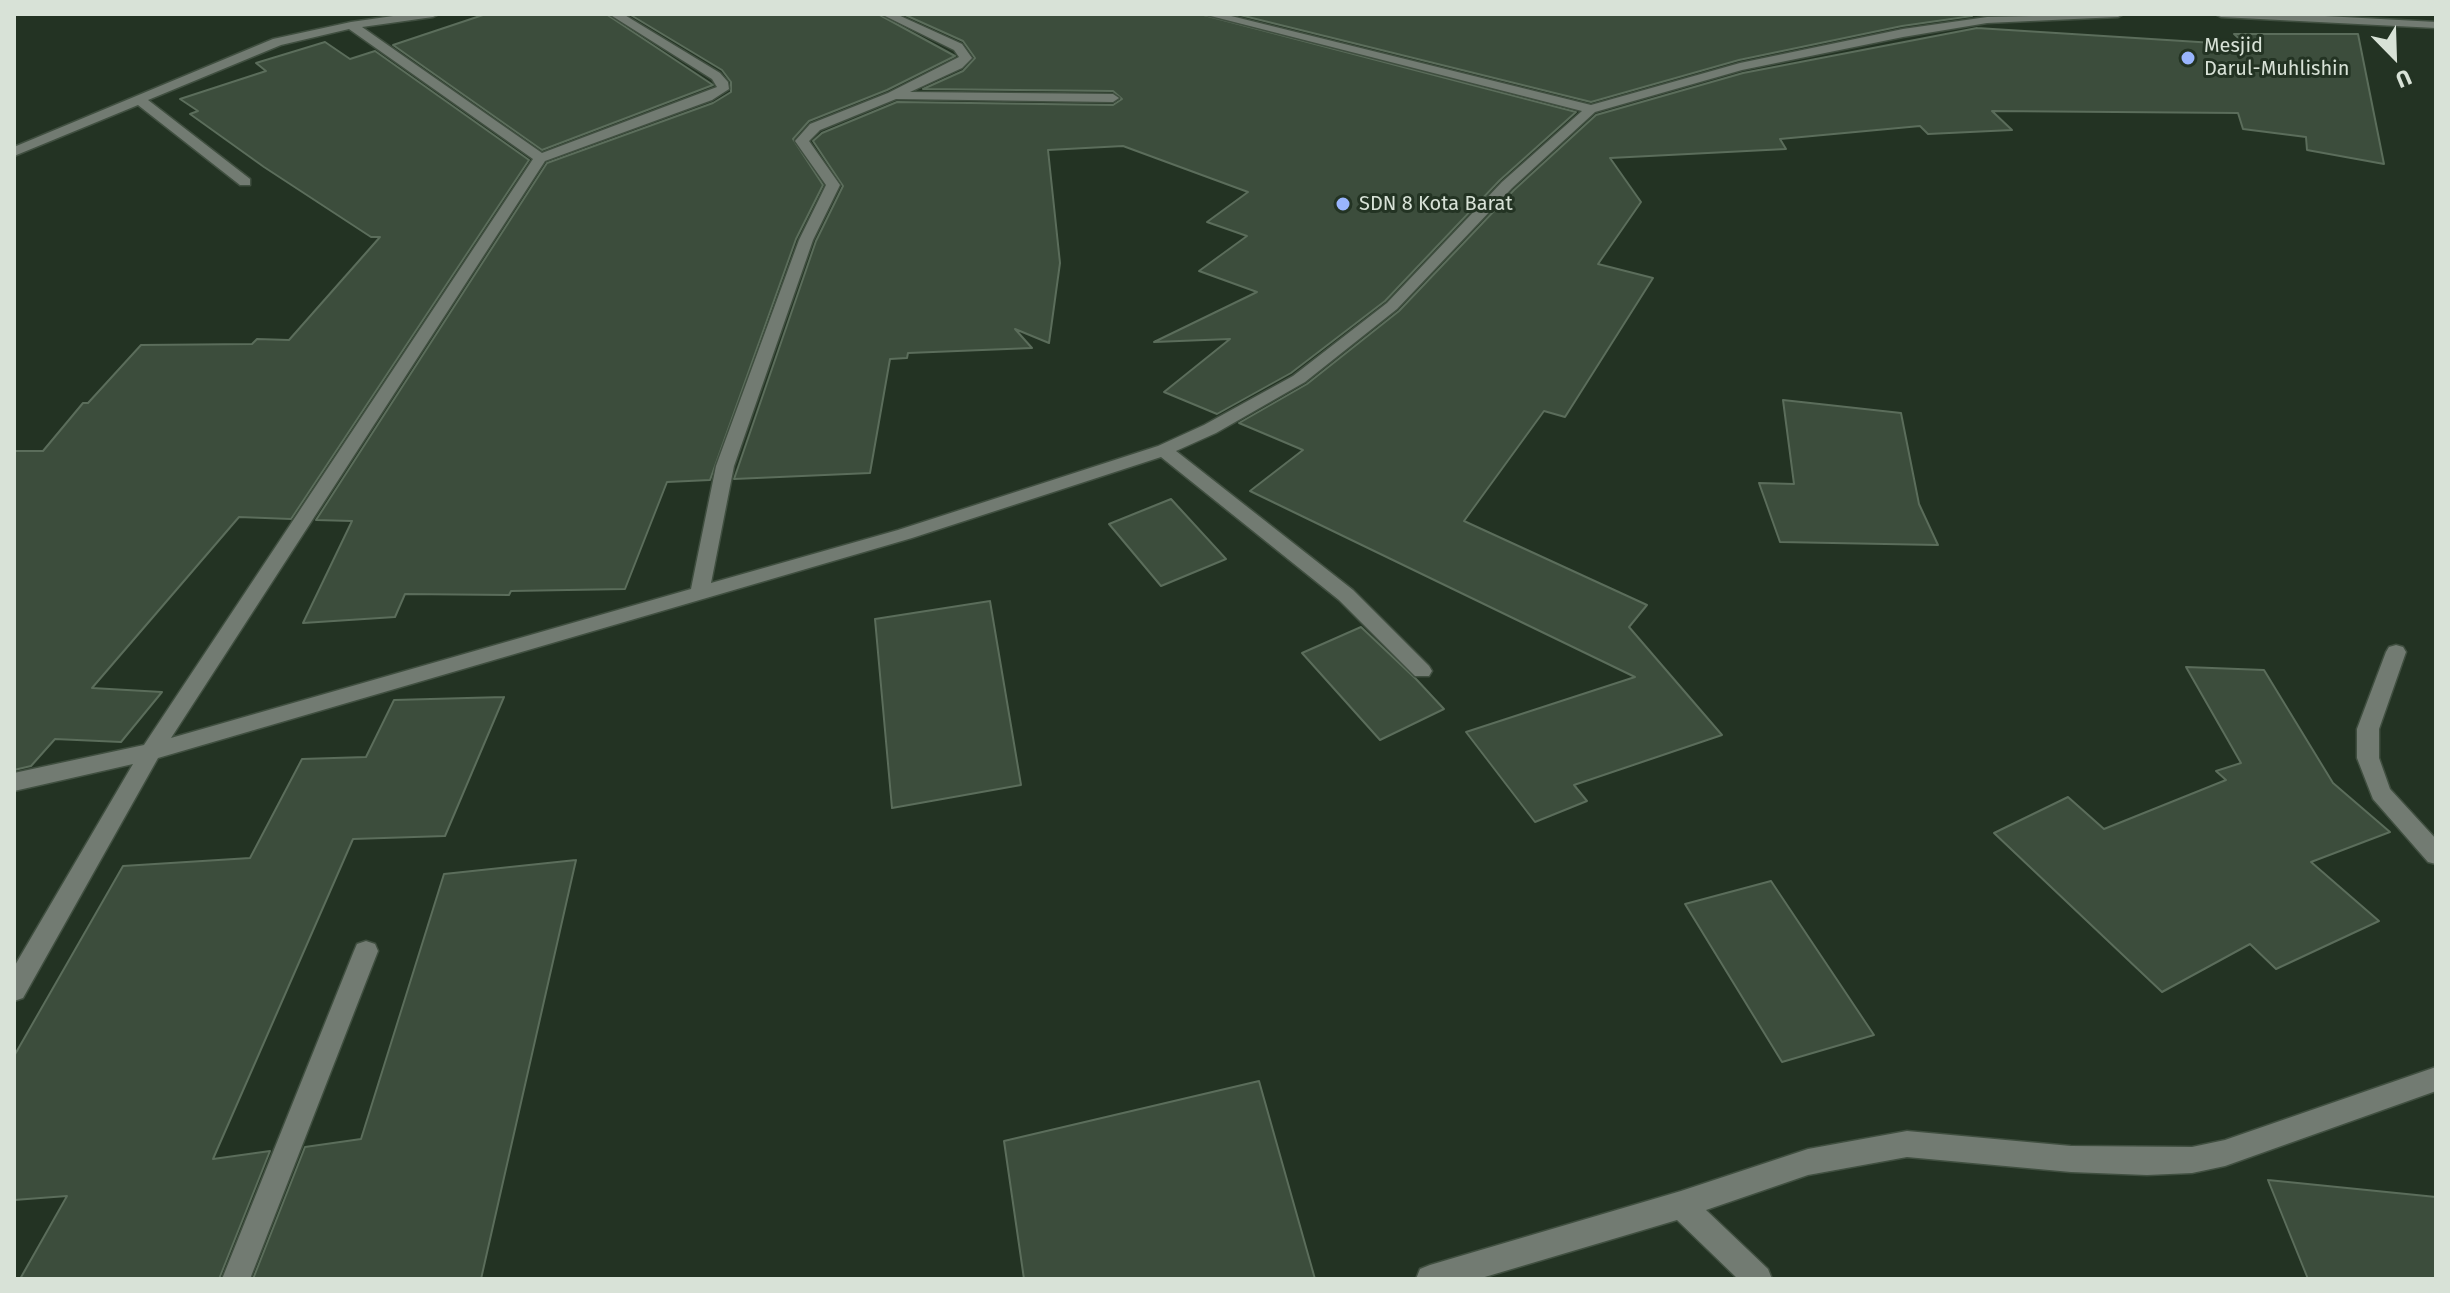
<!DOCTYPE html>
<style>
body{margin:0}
#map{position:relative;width:2450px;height:1293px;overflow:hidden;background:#233323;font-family:"Fira Sans",sans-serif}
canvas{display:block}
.frame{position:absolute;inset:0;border:16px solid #d8e2d7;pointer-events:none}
.north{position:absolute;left:2354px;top:16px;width:80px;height:80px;-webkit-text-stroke:6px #233323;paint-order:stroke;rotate:157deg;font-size:22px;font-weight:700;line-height:32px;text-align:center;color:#d8e2d7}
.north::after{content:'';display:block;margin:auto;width:28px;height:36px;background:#d8e2d7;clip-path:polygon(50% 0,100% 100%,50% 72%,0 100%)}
</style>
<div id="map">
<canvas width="2450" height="1293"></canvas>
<div class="frame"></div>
<div class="north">U</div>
</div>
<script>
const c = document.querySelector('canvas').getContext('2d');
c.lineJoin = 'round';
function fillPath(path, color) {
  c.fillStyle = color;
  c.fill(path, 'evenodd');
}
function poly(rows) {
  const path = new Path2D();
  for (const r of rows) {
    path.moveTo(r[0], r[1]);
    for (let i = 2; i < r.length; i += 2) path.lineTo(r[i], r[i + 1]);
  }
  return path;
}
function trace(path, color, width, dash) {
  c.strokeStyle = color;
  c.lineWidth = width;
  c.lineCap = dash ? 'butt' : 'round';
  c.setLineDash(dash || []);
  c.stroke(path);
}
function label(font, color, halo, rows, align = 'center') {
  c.font = font + ' "Fira Sans",sans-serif';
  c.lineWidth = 6;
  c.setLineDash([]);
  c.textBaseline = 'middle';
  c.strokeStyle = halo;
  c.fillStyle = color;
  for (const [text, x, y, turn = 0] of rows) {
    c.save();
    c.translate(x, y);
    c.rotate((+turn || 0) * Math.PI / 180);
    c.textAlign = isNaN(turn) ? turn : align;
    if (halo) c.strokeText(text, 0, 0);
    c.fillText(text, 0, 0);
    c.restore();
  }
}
const building = poly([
 [486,14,606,14,713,85,542,150,393,45,486,14],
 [629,14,878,14,955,56,887,90,809,121,793,139,823,185,796,239,710,480,667,482,625,589,511,591,509,595,405,594,395,617,303,623,352,521,316,520,547,163,713,103,731,92,731,82,722,70,629,14],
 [903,14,1200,14,1576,112,1500,180,1385,301,1291,373,1217,414,1164,392,1230,339,1154,342,1257,292,1199,271,1247,236,1207,222,1248,192,1123,146,1048,150,1060,263,1049,343,1015,329,1032,348,908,353,907,358,890,359,870,473,734,479,816,241,843,186,813,141,822,133,897,102,1113,105,1122,99,1113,91,923,89,963,71,975,58,963,41,903,14],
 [1236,14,1971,14,1972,16,1902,26,1739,60,1591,102,1236,14],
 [1977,28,2246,45,2234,34,2358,34,2384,164,2307,150,2306,137,2243,129,2238,113,1992,111,2012,130,1928,134,1920,126,1780,139,1786,149,1610,158,1641,202,1598,264,1653,278,1565,417,1544,411,1464,521,1647,605,1629,627,1722,735,1574,785,1587,801,1535,822,1466,732,1635,677,1250,491,1303,450,1239,423,1307,384,1399,311,1514,190,1596,115,1743,73,1977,28],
 [325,42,350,59,375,51,529,160,291,519,239,517,92,688,162,692,121,742,55,739,31,766,14,770,14,451,43,451,83,403,88,403,141,345,252,344,257,339,289,340,380,237,371,237,264,167,190,114,198,111,180,99,266,71,256,63,325,42],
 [1783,400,1901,413,1919,504,1938,545,1780,542,1759,483,1794,484,1783,400],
 [1171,499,1226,559,1161,586,1109,524,1171,499],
 [990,601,1021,785,892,808,875,619,990,601],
 [1361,627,1416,679,1444,709,1380,740,1302,653,1361,627],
 [2186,667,2264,670,2333,783,2390,832,2311,862,2379,921,2276,969,2250,944,2162,992,1994,833,2068,797,2104,829,2226,780,2216,771,2241,763,2186,667],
 [504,697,445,836,353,839,213,1159,270,1151,219,1279,20,1279,67,1196,14,1200,14,1056,123,866,250,858,302,759,366,757,394,700,504,697],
 [576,860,481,1279,253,1279,305,1147,361,1139,444,874,576,860],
 [1771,881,1874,1035,1782,1062,1685,904,1771,881],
 [1259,1081,1315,1279,1024,1279,1004,1141,1259,1081],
 [2268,1180,2436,1197,2436,1279,2308,1279,2268,1180]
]);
fillPath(building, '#3c4d3c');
trace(building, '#5b6d5b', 2);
const minor = poly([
 [407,14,439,14,433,17,362,27,542,153,717,87,712,79,609,14,623,14,720,73,728,82,729,89,712,100,545,161,171,738,691,589,716,466,799,240,826,185,795,141,810,124,888,93,959,57,954,50,881,14,896,14,962,44,972,58,962,68,910,92,1113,94,1119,98,1113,102,896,99,820,130,809,141,840,185,813,240,734,466,711,583,898,530,1158,446,1204,425,1293,376,1387,303,1502,182,1582,111,1203,14,1223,14,1591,105,1740,63,1903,29,1987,17,2124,14,2118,17,1987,23,1903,37,1742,70,1595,112,1512,188,1397,309,1305,382,1216,433,1176,451,1353,590,1429,666,1432,671,1429,676,1415,676,1339,600,1161,457,912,538,158,758,23,998,14,1001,14,967,133,764,14,791,14,773,144,745,533,159,349,29,281,45,148,100,250,179,250,185,240,185,138,105,14,156,14,147,273,39,351,22,407,14],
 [2215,14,2288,14,2436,22,2436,28,2221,17,2215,14],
 [2396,645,2403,647,2406,652,2379,729,2379,758,2390,789,2436,839,2436,864,2428,862,2373,799,2357,758,2357,729,2386,652,2389,647,2396,645],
 [366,941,375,944,378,951,250,1279,222,1279,354,951,357,944,366,941],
 [2436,1067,2436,1091,2225,1166,2192,1173,2147,1175,2071,1172,1907,1157,1808,1175,1706,1210,1768,1269,1772,1279,1738,1279,1677,1220,1478,1279,1416,1279,1420,1269,1430,1265,1681,1191,1808,1149,1907,1131,2071,1146,2192,1147,2225,1140,2436,1067]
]);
trace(minor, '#404f40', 3);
fillPath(minor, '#727b72');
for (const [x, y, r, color] of [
 [2188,58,8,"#99b5fd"],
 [1343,204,8,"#99b5fd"]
]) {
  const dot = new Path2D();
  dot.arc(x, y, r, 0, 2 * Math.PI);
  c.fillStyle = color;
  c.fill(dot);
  trace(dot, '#233323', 3);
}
label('20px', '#d8e2d7', '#233323', [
 ["Mesjid",2204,46],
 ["Darul-Muhlishin",2204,69],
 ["SDN 8 Kota Barat",1359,204]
], 'left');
</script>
